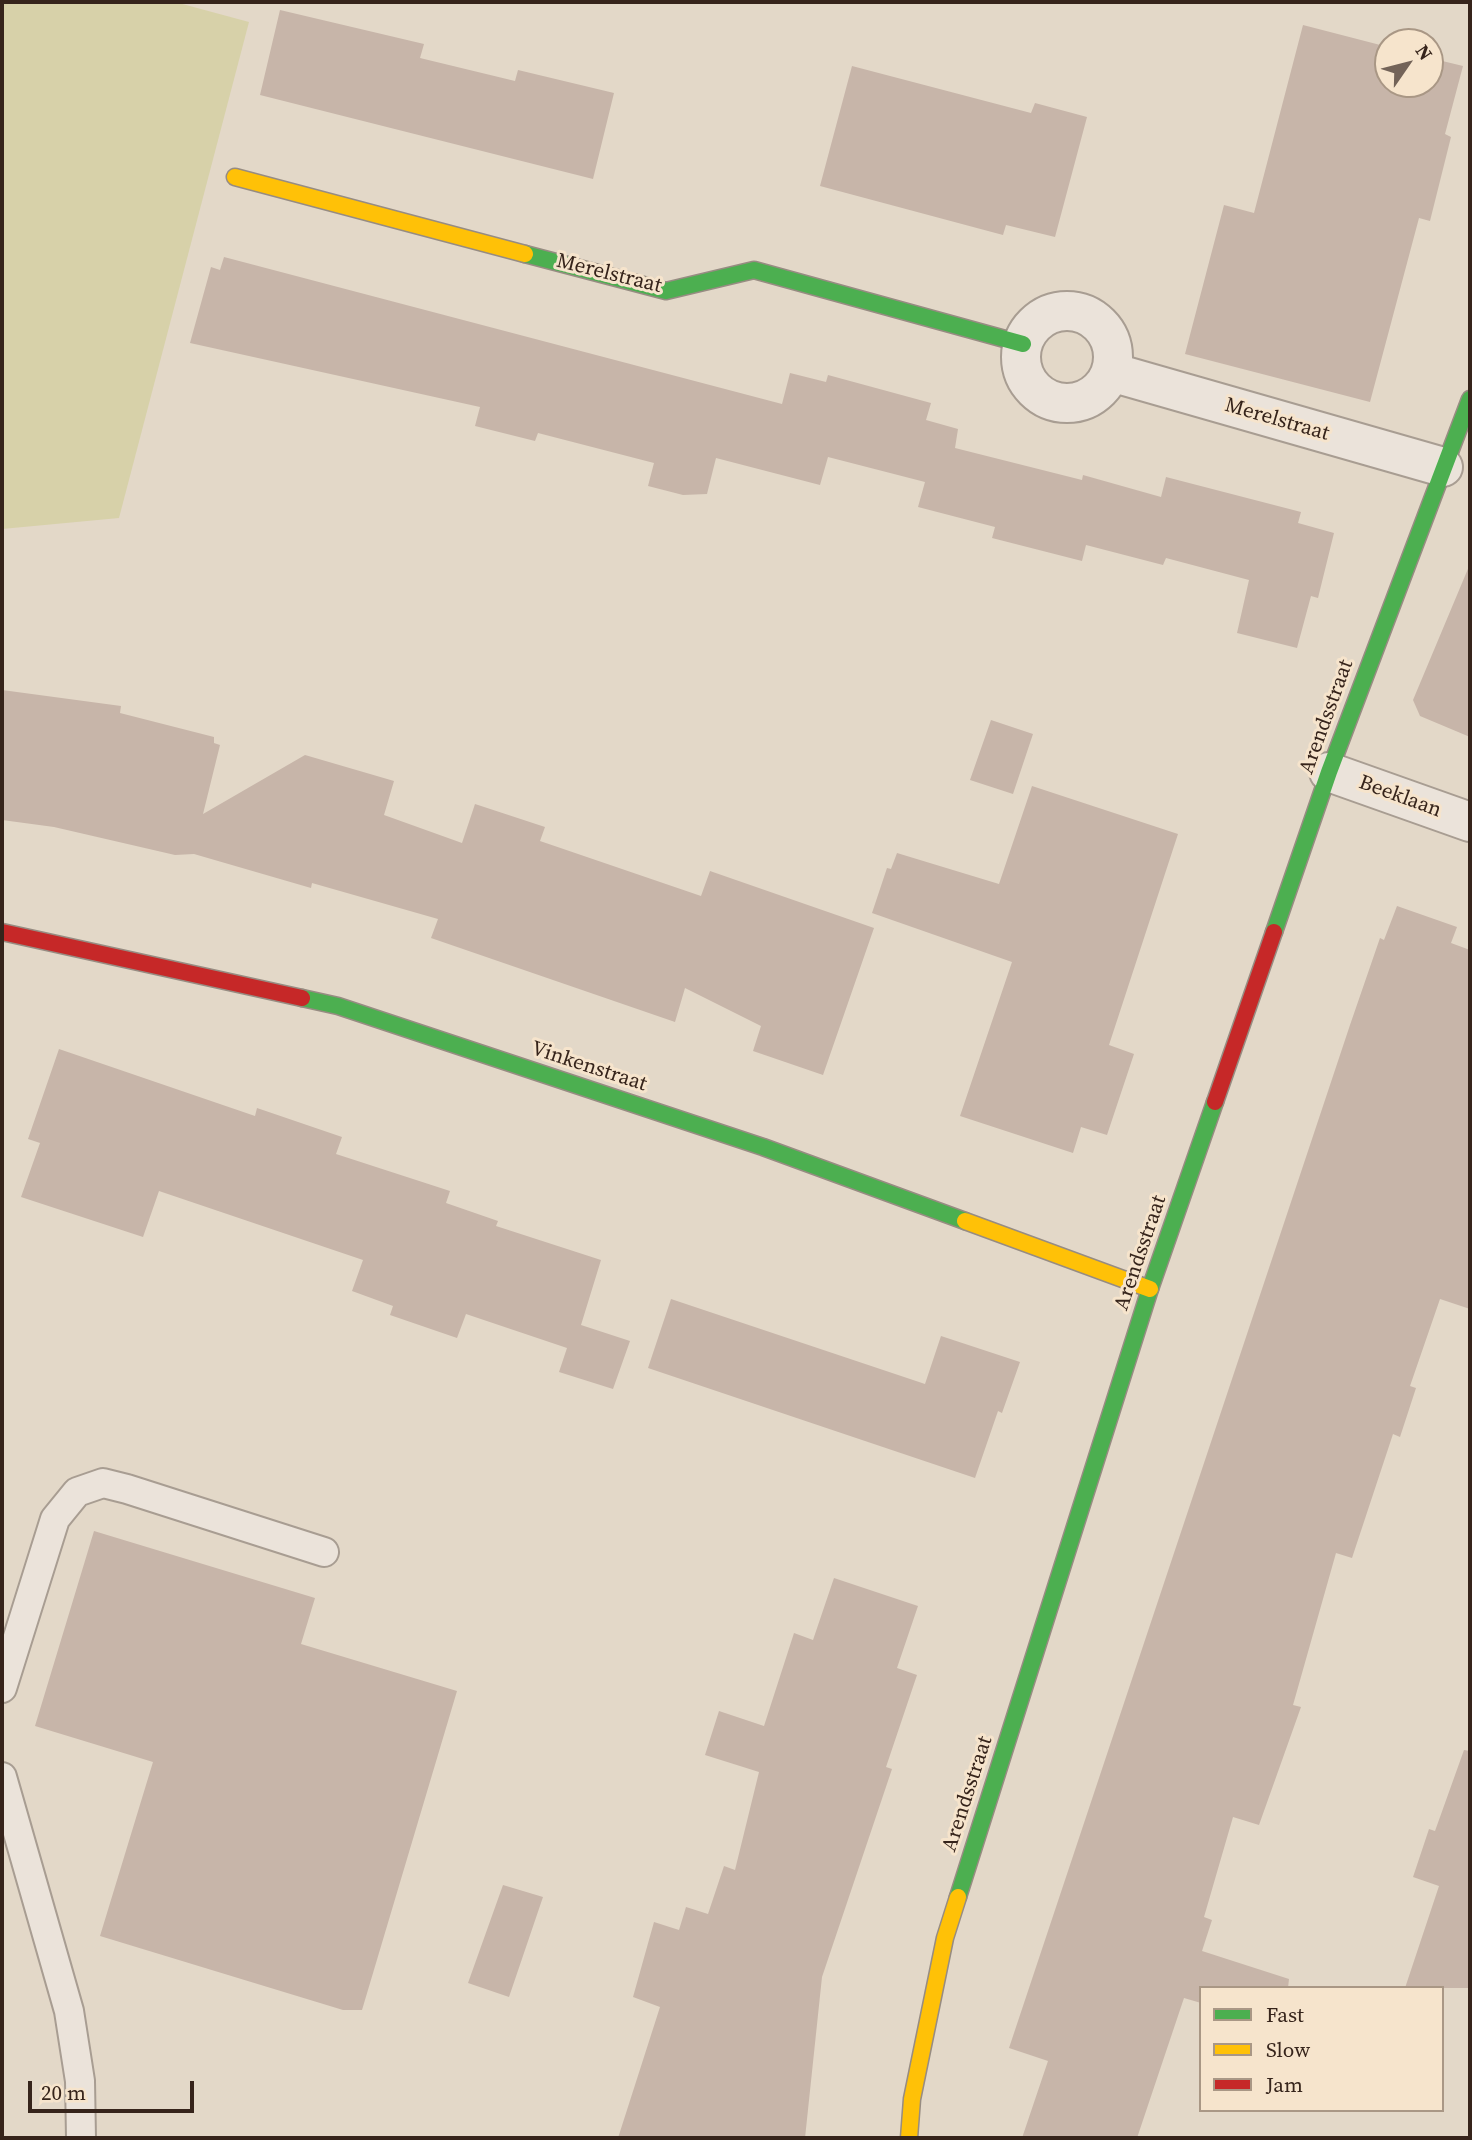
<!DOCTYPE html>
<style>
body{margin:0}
#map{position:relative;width:1472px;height:2140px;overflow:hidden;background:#e3d8c8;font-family:"Source Serif 4",serif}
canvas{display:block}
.frame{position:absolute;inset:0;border:4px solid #36241b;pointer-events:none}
.legend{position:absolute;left:1199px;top:1986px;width:245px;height:126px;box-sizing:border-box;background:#f6e4cc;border:2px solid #a99785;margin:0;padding:9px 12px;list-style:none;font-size:21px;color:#36241b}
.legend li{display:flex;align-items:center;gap:14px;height:35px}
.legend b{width:35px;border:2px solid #a99785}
.north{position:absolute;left:1374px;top:28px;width:70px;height:70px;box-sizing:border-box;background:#f6e4cc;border:2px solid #a99785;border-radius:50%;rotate:55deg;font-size:19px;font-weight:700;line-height:28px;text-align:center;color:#36241b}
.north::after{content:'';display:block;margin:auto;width:24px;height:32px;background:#736358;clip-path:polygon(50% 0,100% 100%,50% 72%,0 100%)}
.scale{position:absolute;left:28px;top:2081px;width:166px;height:32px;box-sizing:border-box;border:4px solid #36241b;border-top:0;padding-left:9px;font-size:21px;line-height:24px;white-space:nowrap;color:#36241b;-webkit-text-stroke:5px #f6e4cc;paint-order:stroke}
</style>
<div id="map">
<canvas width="1472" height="2140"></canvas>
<div class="frame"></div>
<ul class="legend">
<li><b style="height:9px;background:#4caf50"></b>Fast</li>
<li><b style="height:9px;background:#ffc107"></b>Slow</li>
<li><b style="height:9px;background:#c62828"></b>Jam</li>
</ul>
<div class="north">N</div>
<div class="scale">20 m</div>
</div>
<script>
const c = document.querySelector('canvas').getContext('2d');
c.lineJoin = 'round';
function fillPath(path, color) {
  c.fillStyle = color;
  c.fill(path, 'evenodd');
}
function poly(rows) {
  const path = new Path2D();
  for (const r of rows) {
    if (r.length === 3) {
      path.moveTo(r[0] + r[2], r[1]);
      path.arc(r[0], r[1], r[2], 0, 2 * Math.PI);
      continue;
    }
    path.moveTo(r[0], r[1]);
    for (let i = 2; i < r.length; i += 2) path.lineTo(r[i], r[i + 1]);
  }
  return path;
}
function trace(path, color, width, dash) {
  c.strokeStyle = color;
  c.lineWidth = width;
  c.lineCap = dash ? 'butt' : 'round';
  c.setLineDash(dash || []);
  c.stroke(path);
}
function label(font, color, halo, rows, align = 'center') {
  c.font = font + ' "Source Serif 4",serif';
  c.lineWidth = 6;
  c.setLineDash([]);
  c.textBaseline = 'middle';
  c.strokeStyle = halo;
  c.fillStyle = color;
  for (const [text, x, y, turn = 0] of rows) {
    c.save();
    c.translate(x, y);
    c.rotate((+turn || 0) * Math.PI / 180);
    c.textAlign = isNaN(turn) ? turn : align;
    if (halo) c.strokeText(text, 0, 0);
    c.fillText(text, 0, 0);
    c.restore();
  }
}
fillPath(poly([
 [2,2,175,2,249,22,119,518,2,529]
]), '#d7d1a9');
fillPath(poly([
 [280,10,424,44,420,58,515,81,518,70,614,93,593,179,260,95],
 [1303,25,1388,47,1388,84,1430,84,1430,58,1463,66,1445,134,1451,137,1430,221,1419,218,1370,402,1185,354,1224,205,1254,213],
 [852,66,1031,113,1035,103,1087,117,1055,237,1006,225,1003,235,820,186],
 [224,257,782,404,790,373,826,382,828,375,931,403,926,420,958,429,955,448,1082,480,1083,475,1161,497,1166,477,1301,512,1298,523,1334,533,1318,598,1311,596,1297,648,1237,633,1249,580,1166,558,1163,565,1086,545,1082,561,992,538,995,527,918,507,925,482,828,457,820,485,716,458,707,494,683,495,648,486,654,463,538,433,535,441,475,426,480,407,190,343,211,267,220,270],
 [1470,564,1470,737,1420,716,1413,700],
 [2,690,121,706,120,713,214,737,214,743,220,745,203,814,305,755,394,781,384,815,462,843,475,804,545,827,540,841,701,896,710,871,874,928,823,1075,753,1051,761,1026,685,988,675,1022,431,938,438,919,312,883,311,888,194,854,175,855,54,827,2,820],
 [991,720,1033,734,1013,794,970,780],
 [1032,786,1178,834,1109,1045,1134,1054,1107,1135,1081,1127,1073,1153,960,1116,1012,962,872,913,887,868,891,869,897,853,999,884],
 [1397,906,1457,927,1451,943,1470,950,1470,1309,1440,1299,1410,1386,1416,1388,1400,1437,1393,1434,1352,1558,1336,1553,1293,1705,1301,1707,1259,1825,1233,1817,1204,1917,1212,1920,1202,1951,1289,1979,1288,1988,1201,1988,1201,2003,1184,1998,1137,2138,1022,2138,1048,2061,1009,2048,1350,1025,1380,938,1384,940],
 [59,1049,255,1116,257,1108,342,1137,336,1154,450,1191,446,1203,498,1221,496,1226,601,1260,581,1325,630,1341,613,1389,559,1372,567,1348,466,1314,457,1338,390,1315,393,1306,352,1291,363,1260,159,1191,143,1237,21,1197,40,1143,28,1139],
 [671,1299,925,1384,941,1336,1020,1362,1002,1413,998,1411,975,1478,648,1368],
 [94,1531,315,1598,301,1644,457,1691,362,2010,343,2010,100,1936,153,1762,35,1726],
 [834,1578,918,1606,897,1668,917,1675,886,1767,892,1769,822,1977,805,2138,618,2138,660,2007,633,1997,654,1922,679,1930,686,1907,708,1914,724,1866,735,1870,759,1772,705,1755,719,1711,764,1726,794,1633,813,1640],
 [1464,1750,1470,1751,1470,1988,1405,1988,1439,1886,1413,1877,1429,1829,1435,1831],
 [503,1885,543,1897,509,1997,468,1983]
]), '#c7b5a9');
const lane = poly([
 [2,1688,55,1519,77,1492,103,1483,127,1489,324,1552],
 [2,1777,69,2011,80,2081,81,2138]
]);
const street = poly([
 [1067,357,46],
 [1111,372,1443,467],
 [1329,772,1470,822]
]);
const fast = poly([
 [525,254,666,291,754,270,1023,344],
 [1274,932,1329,772,1470,399],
 [302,998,338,1006,763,1147,965,1221],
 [958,1897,1150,1289,1215,1102]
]);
const slow = poly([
 [235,177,525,254],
 [965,1221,1150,1289],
 [909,2138,912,2099,945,1938,958,1897]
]);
const jam = poly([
 [2,932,302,998],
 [1215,1102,1274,932]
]);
trace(lane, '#a89d92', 32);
trace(street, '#a89d92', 42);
trace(fast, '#978c82', 19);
trace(slow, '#978c82', 19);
trace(jam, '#978c82', 19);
trace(lane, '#ebe3da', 28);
trace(street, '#ebe3da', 38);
trace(fast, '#4caf50', 16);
trace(slow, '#ffc107', 16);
trace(jam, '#c62828', 16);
label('21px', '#36241b', '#f6e4cc', [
 ["Merelstraat",609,274,14],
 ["Merelstraat",1277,420,16],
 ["Arendsstraat",1327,717,-70],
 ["Beeklaan",1400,797,20],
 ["Vinkenstraat",589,1067,18],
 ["Arendsstraat",1141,1253,-71],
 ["Arendsstraat",968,1794,-72]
]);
</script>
